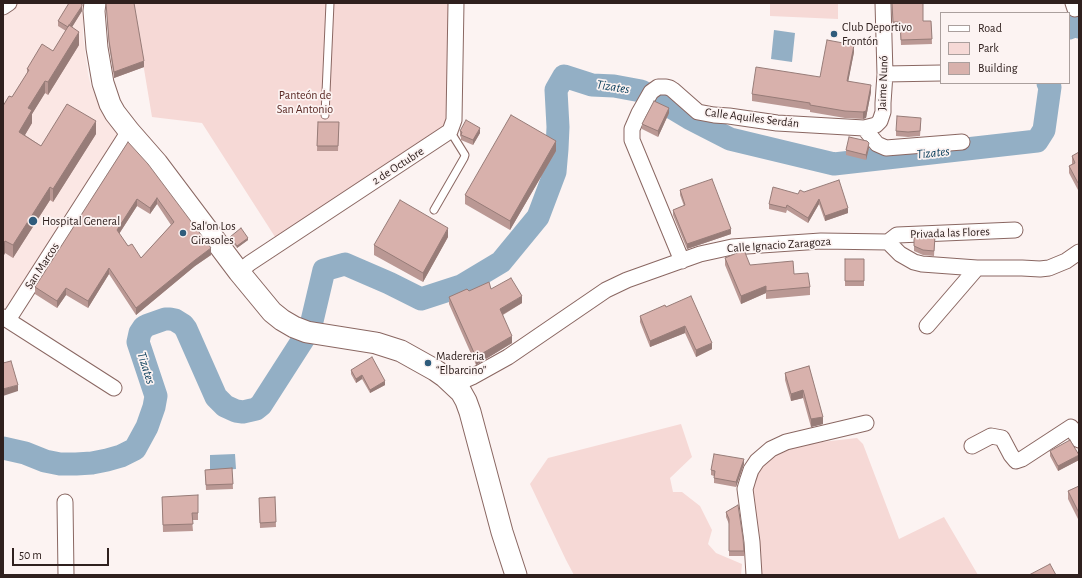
<!DOCTYPE html>
<meta charset="utf-8">
<style>
body{margin:0}
#map{position:relative;width:1082px;height:578px;overflow:hidden;background:#fcf3f2;font-family:"Alegreya Sans",sans-serif}
canvas{display:block}
.frame{position:absolute;inset:0;border:4px solid #2f201e;pointer-events:none}
.legend{position:absolute;left:940px;top:12px;width:130px;height:72px;box-sizing:border-box;background:#fcf3f2;border:1px solid #aa9f9d;margin:0;padding:5px 7px;list-style:none;font-size:12px;color:#2f201e}
.legend li{display:flex;align-items:center;gap:8px;height:20px}
.legend b{width:20px;border:1px solid #aa9f9d}
.scale{position:absolute;left:12px;top:548px;width:97px;height:18px;box-sizing:border-box;border:2px solid #2f201e;border-top:0;padding-left:5px;font-size:12px;line-height:14px;white-space:nowrap;color:#2f201e;-webkit-text-stroke:3px #fcf3f2;paint-order:stroke}
</style>
<div id="map">
<canvas width="1082" height="578"></canvas>
<div class="frame"></div>
<ul class="legend">
<li><b style="height:5px;background:#fff"></b>Road</li>
<li><b style="height:11px;background:#f6d9d6"></b>Park</li>
<li><b style="height:11px;background:#d8b1ac"></b>Building</li>
</ul>
<div class="scale">50 m</div>
</div>
<script>
const c = document.querySelector('canvas').getContext('2d');
c.lineJoin = 'round';
function fillPath(path, color) {
  c.fillStyle = color;
  c.fill(path, 'evenodd');
}
function poly(rows) {
  const path = new Path2D();
  for (const r of rows) {
    path.moveTo(r[0], r[1]);
    for (let i = 2; i < r.length; i += 2) path.lineTo(r[i], r[i + 1]);
  }
  return path;
}
function trace(path, color, width, dash) {
  c.strokeStyle = color;
  c.lineWidth = width;
  c.lineCap = dash ? 'butt' : 'round';
  c.setLineDash(dash || []);
  c.stroke(path);
}
function label(font, color, halo, rows, align = 'center') {
  c.font = font + ' "Alegreya Sans",sans-serif';
  c.lineWidth = 3.5;
  c.setLineDash([]);
  c.textBaseline = 'middle';
  c.strokeStyle = halo;
  c.fillStyle = color;
  for (const [text, x, y, turn = 0] of rows) {
    c.save();
    c.translate(x, y);
    c.rotate((+turn || 0) * Math.PI / 180);
    c.textAlign = isNaN(turn) ? turn : align;
    if (halo) c.strokeText(text, 0, 0);
    c.fillText(text, 0, 0);
    c.restore();
  }
}
fillPath(poly([
 [17,3,83,3,83,36,88,74,91,86,99,104,118,134,7,311,3,308,3,12]
]), '#fbe7e4');
fillPath(poly([
 [133,3,452,3,447,127,277,240,202,123,152,117],
 [770,3,838,3,838,19,770,16],
 [681,424,692,457,670,478,673,492,682,492,700,506,712,530,708,544,716,553,742,564,741,575,574,575,566,560,530,484,548,458],
 [857,438,863,444,899,539,944,517,978,575,758,575,755,542,752,479,768,457,795,445]
]), '#f6d9d6');
fillPath(poly([
 [774,30,795,33,792,62,771,59],
 [235,454,236,469,210,471,210,455]
]), '#93afc5');
trace(poly([
 [1069,28,1074,26,1079,27],
 [312,321,324,270,345,264,389,283,421,299,461,286,501,262,538,217,555,172,557,149,558,127,556,90,564,76,592,85,614,86,641,91,659,100,689,118,730,139,834,164,1037,141,1044,130,1050,87,1048,83],
 [3,448,25,453,45,461,60,464,76,464,92,463,107,460,121,456,135,449,147,427,154,407,156,396,138,342,140,333,144,327,148,325,165,319,170,319,175,320,183,325,186,329,216,397,225,406,236,411,243,412,256,409,261,405,304,338]
]), '#93afc5', 23);
const service = poly([
 [325,115,330,3],
 [434,210,464,158,465,155,450,131]
]);
const minor = poly([
 [1073,3,1075,9],
 [3,7,9,3],
 [885,74,941,73],
 [864,128,877,144,886,148,962,142],
 [888,242,897,235,1015,230],
 [682,261,632,140,632,129,639,113,651,92,658,87,666,87,670,88,673,90,698,112,714,115,729,116,777,123,864,128,876,125,880,121,883,112,883,103,885,74,883,3],
 [239,272,250,263,450,131,454,120,456,3],
 [3,317,114,388],
 [8,320,129,131],
 [927,326,977,268],
 [454,385,472,377,508,357,606,290,627,280,700,254,732,247,821,241,888,242,900,254,914,262,922,264,977,268,1022,268,1040,269,1049,268,1066,261,1079,252],
 [972,446,991,436,1002,438,1011,455,1016,461,1022,459,1071,427,1079,440],
 [65,502,66,575],
 [754,575,752,542,745,489,748,479,751,470,757,461,771,449,786,442,866,423]
]);
const secondary = poly([
 [95,3,94,11,97,48,103,83,110,104,115,113,129,131,157,163,239,272,272,312,282,320,294,327,307,332,376,343,401,351,435,370,445,377,461,392,466,401,470,412,502,532,516,575]
]);
trace(service, '#8a6762', 9);
trace(minor, '#8a6762', 17);
trace(secondary, '#8a6762', 23);
trace(service, '#fff', 7);
trace(minor, '#fff', 15);
trace(secondary, '#fff', 21);
fillPath(poly([
 [892,3,923,21,931,21,932,44,901,45,900,27,893,28],
 [82,4,82,11,72,27,79,45,48,95,45,93,32,114,32,123,25,135,41,146,96,134,53,202,50,200,13,258,5,253,3,257,12,97,27,74,27,69,53,51,66,31,58,26,58,21],
 [106,5,144,67,114,78,109,46],
 [854,52,848,81,871,92,866,118,863,119,845,118,810,112,810,110,752,101,752,94,820,77],
 [669,113,658,137,642,129,642,124],
 [318,122,339,122,338,151,317,151],
 [921,123,920,136,908,137,896,136,896,131],
 [460,131,480,133,473,145,461,140,461,137,460,136],
 [128,142,211,255,195,266,136,315,109,274,88,308,66,295,57,308,35,294,35,287],
 [157,204,171,225,141,258,128,246,119,234,137,206,150,214],
 [869,148,866,160,846,155,846,150],
 [556,151,510,230,465,204,465,195],
 [1079,152,1078,190,1069,173,1069,166,1072,164,1072,156],
 [680,190,731,234,687,249,673,215,673,210,684,206,680,195],
 [804,192,848,213,825,221,819,204,808,223,787,210,786,213,769,209,769,204],
 [230,237,248,240,237,248,230,239],
 [448,237,423,282,374,255,374,245],
 [935,237,934,256,923,255,914,251,914,238],
 [725,258,750,265,794,274,810,287,810,295,766,299,766,293,741,304,725,265],
 [845,259,864,259,864,286,845,286],
 [491,289,522,303,503,315,512,343,476,365,449,304,449,297,469,291],
 [666,307,712,349,696,357,685,333,650,347,640,322,640,316],
 [809,366,823,424,811,427,803,398,791,401,785,380,785,373],
 [351,370,385,385,370,393,362,379,356,383,351,374],
 [1050,451,1079,460,1058,471,1050,456],
 [744,464,736,487,714,483,714,476,711,475,711,470],
 [232,468,233,489,206,490,205,470],
 [1079,486,1079,521,1068,499,1068,491],
 [162,497,198,513,198,520,192,520,193,531,163,532],
 [275,497,276,527,260,528,259,498],
 [738,505,744,551,744,556,729,556,729,524,726,517,726,512]
]), '#ba9894');
fillPath(poly([
 [82,6,82,11,69,32,69,27],
 [79,32,79,45,48,95,48,82],
 [854,45,854,52,847,88,847,81],
 [144,61,144,67,114,78,114,72],
 [45,81,45,93,32,114,32,123,19,145,19,132,28,108],
 [871,85,871,92,866,118,863,119,863,112],
 [669,108,669,113,658,137,658,131],
 [96,121,96,134,53,202,53,189],
 [480,128,480,133,473,145,473,140],
 [556,141,556,151,510,230,510,221],
 [869,143,869,148,866,160,866,155],
 [50,187,50,200,13,258,13,245],
 [157,198,157,204,150,214,150,208],
 [137,199,137,206,117,237,117,230],
 [819,199,819,204,808,223,808,218],
 [848,208,848,213,825,221,825,216],
 [448,228,448,237,423,282,423,273],
 [731,229,731,234,687,249,687,244],
 [248,238,248,240,237,248,237,246],
 [5,241,5,253,3,257,3,244],
 [211,248,211,255,195,266,136,315,136,308,195,260],
 [109,268,109,274,88,308,88,301],
 [766,286,766,293,741,304,741,296],
 [66,288,66,295,57,308,57,301],
 [522,296,522,303,500,316,500,309],
 [685,326,685,333,650,347,650,341],
 [512,336,512,343,476,365,476,357],
 [712,343,712,349,696,357,696,350],
 [362,375,362,379,356,383,356,379],
 [385,381,385,385,370,393,370,390],
 [18,385,18,391,3,396,3,389],
 [803,390,803,398,791,401,791,394],
 [823,417,823,424,811,427,811,419],
 [1079,455,1079,460,1058,471,1058,466],
 [744,459,744,464,736,487,736,482]
]), '#977c78');
const building = poly([
 [69,3,80,3,82,4,82,6,68,27,58,21,69,3],
 [106,3,134,3,144,61,114,72,109,41,106,3],
 [892,3,923,3,923,21,931,21,932,39,901,40,900,22,893,22,892,3],
 [69,25,79,32,48,82,45,81,28,108,32,110,19,132,41,146,67,104,96,121,53,189,50,187,13,245,5,241,3,244,3,106,9,96,12,97,29,70,27,69,42,44,53,51,69,25],
 [827,40,854,45,847,81,871,85,866,111,863,112,845,111,810,105,810,103,752,94,756,67,820,77,827,40],
 [654,101,669,108,658,131,642,124,654,101],
 [511,115,556,141,510,221,465,195,511,115],
 [897,116,921,118,920,131,908,132,896,131,897,116],
 [466,120,480,128,473,140,461,135,462,132,460,131,466,120],
 [318,122,339,122,338,146,317,146,318,122],
 [849,137,867,141,869,143,866,155,846,150,849,137],
 [128,142,148,164,211,248,195,260,136,308,109,268,88,301,66,288,57,301,35,287,128,142],
 [157,198,174,222,141,258,132,244,128,246,117,230,137,199,150,208,157,198],
 [1079,152,1079,183,1078,183,1069,166,1075,163,1072,156,1079,152],
 [712,179,731,229,687,244,673,210,685,205,680,190,712,179],
 [839,180,848,208,825,216,819,199,808,218,787,205,786,208,769,204,773,187,798,194,800,190,804,192,839,180],
 [400,200,448,228,423,273,374,245,400,200],
 [241,228,248,238,237,246,230,237,241,228],
 [935,237,934,251,923,250,914,246,914,238,935,237],
 [744,250,750,265,793,261,794,274,808,273,810,287,766,291,766,286,741,296,725,258,744,250],
 [845,259,864,259,864,281,845,281,845,259],
 [511,278,522,296,500,309,512,336,476,357,449,297,467,289,469,291,489,282,491,289,511,278],
 [691,296,712,343,696,350,685,326,650,341,640,316,665,305,666,307,691,296],
 [372,357,385,381,370,390,362,375,356,379,351,370,372,357],
 [11,361,18,385,3,389,3,363,11,361],
 [809,366,823,417,811,419,803,390,791,394,785,373,809,366],
 [1070,440,1079,455,1058,466,1050,451,1070,440],
 [714,454,744,459,736,482,714,478,715,471,711,470,714,454],
 [232,468,233,484,206,485,205,470,232,468],
 [1079,486,1079,513,1068,491,1079,486],
 [198,495,198,513,192,513,193,524,163,525,162,497,198,495],
 [275,497,276,522,260,523,259,498,275,497],
 [738,505,743,538,744,551,729,551,729,519,726,512,738,505],
 [1050,564,1056,575,1029,575,1050,564]
]);
fillPath(building, '#d8b1ac');
trace(building, '#977c78', 1);
for (const [x, y, r, color] of [
 [834,34,4,"#2f5c7c"],
 [33,221,5,"#2f5c7c"],
 [183,233,4,"#2f5c7c"],
 [428,363,4,"#2f5c7c"]
]) {
  const dot = new Path2D();
  dot.arc(x, y, r, 0, 2 * Math.PI);
  c.fillStyle = color;
  c.fill(dot);
  trace(dot, '#fcf3f2', 1.5);
}
label('12px', '#2f201e', '#fcf3f2', [
 ["Club Deportivo",842,27],
 ["Frontón",842,41],
 ["Hospital General",42,221],
 ["Sal'on Los",191,226],
 ["Girasoles",191,240],
 ["Madereria",436,356],
 ["“Elbarcino”",436,370]
], 'left');
label('12px', '#2f201e', '#fcf3f2', [
 ["Jaime Nunó",883,83,-88],
 ["Calle Aquiles Serdán",752,118,7],
 ["2 de Octubre",398,166,-33],
 ["Privada las Flores",950,233,-2],
 ["Calle Ignacio Zaragoza",779,245,-4],
 ["San Marcos",42,266,-57]
]);
label('12px', '#592823', '#fcf3f2', [
 ["Panteón de",305,95],
 ["San Antonio",305,109]
]);
label('italic 13px', '#063b59', '#fcf3f2', [
 ["Tizates",613,87,9],
 ["Tizates",933,153,-6],
 ["Tizates",146,368,72]
]);
</script>
